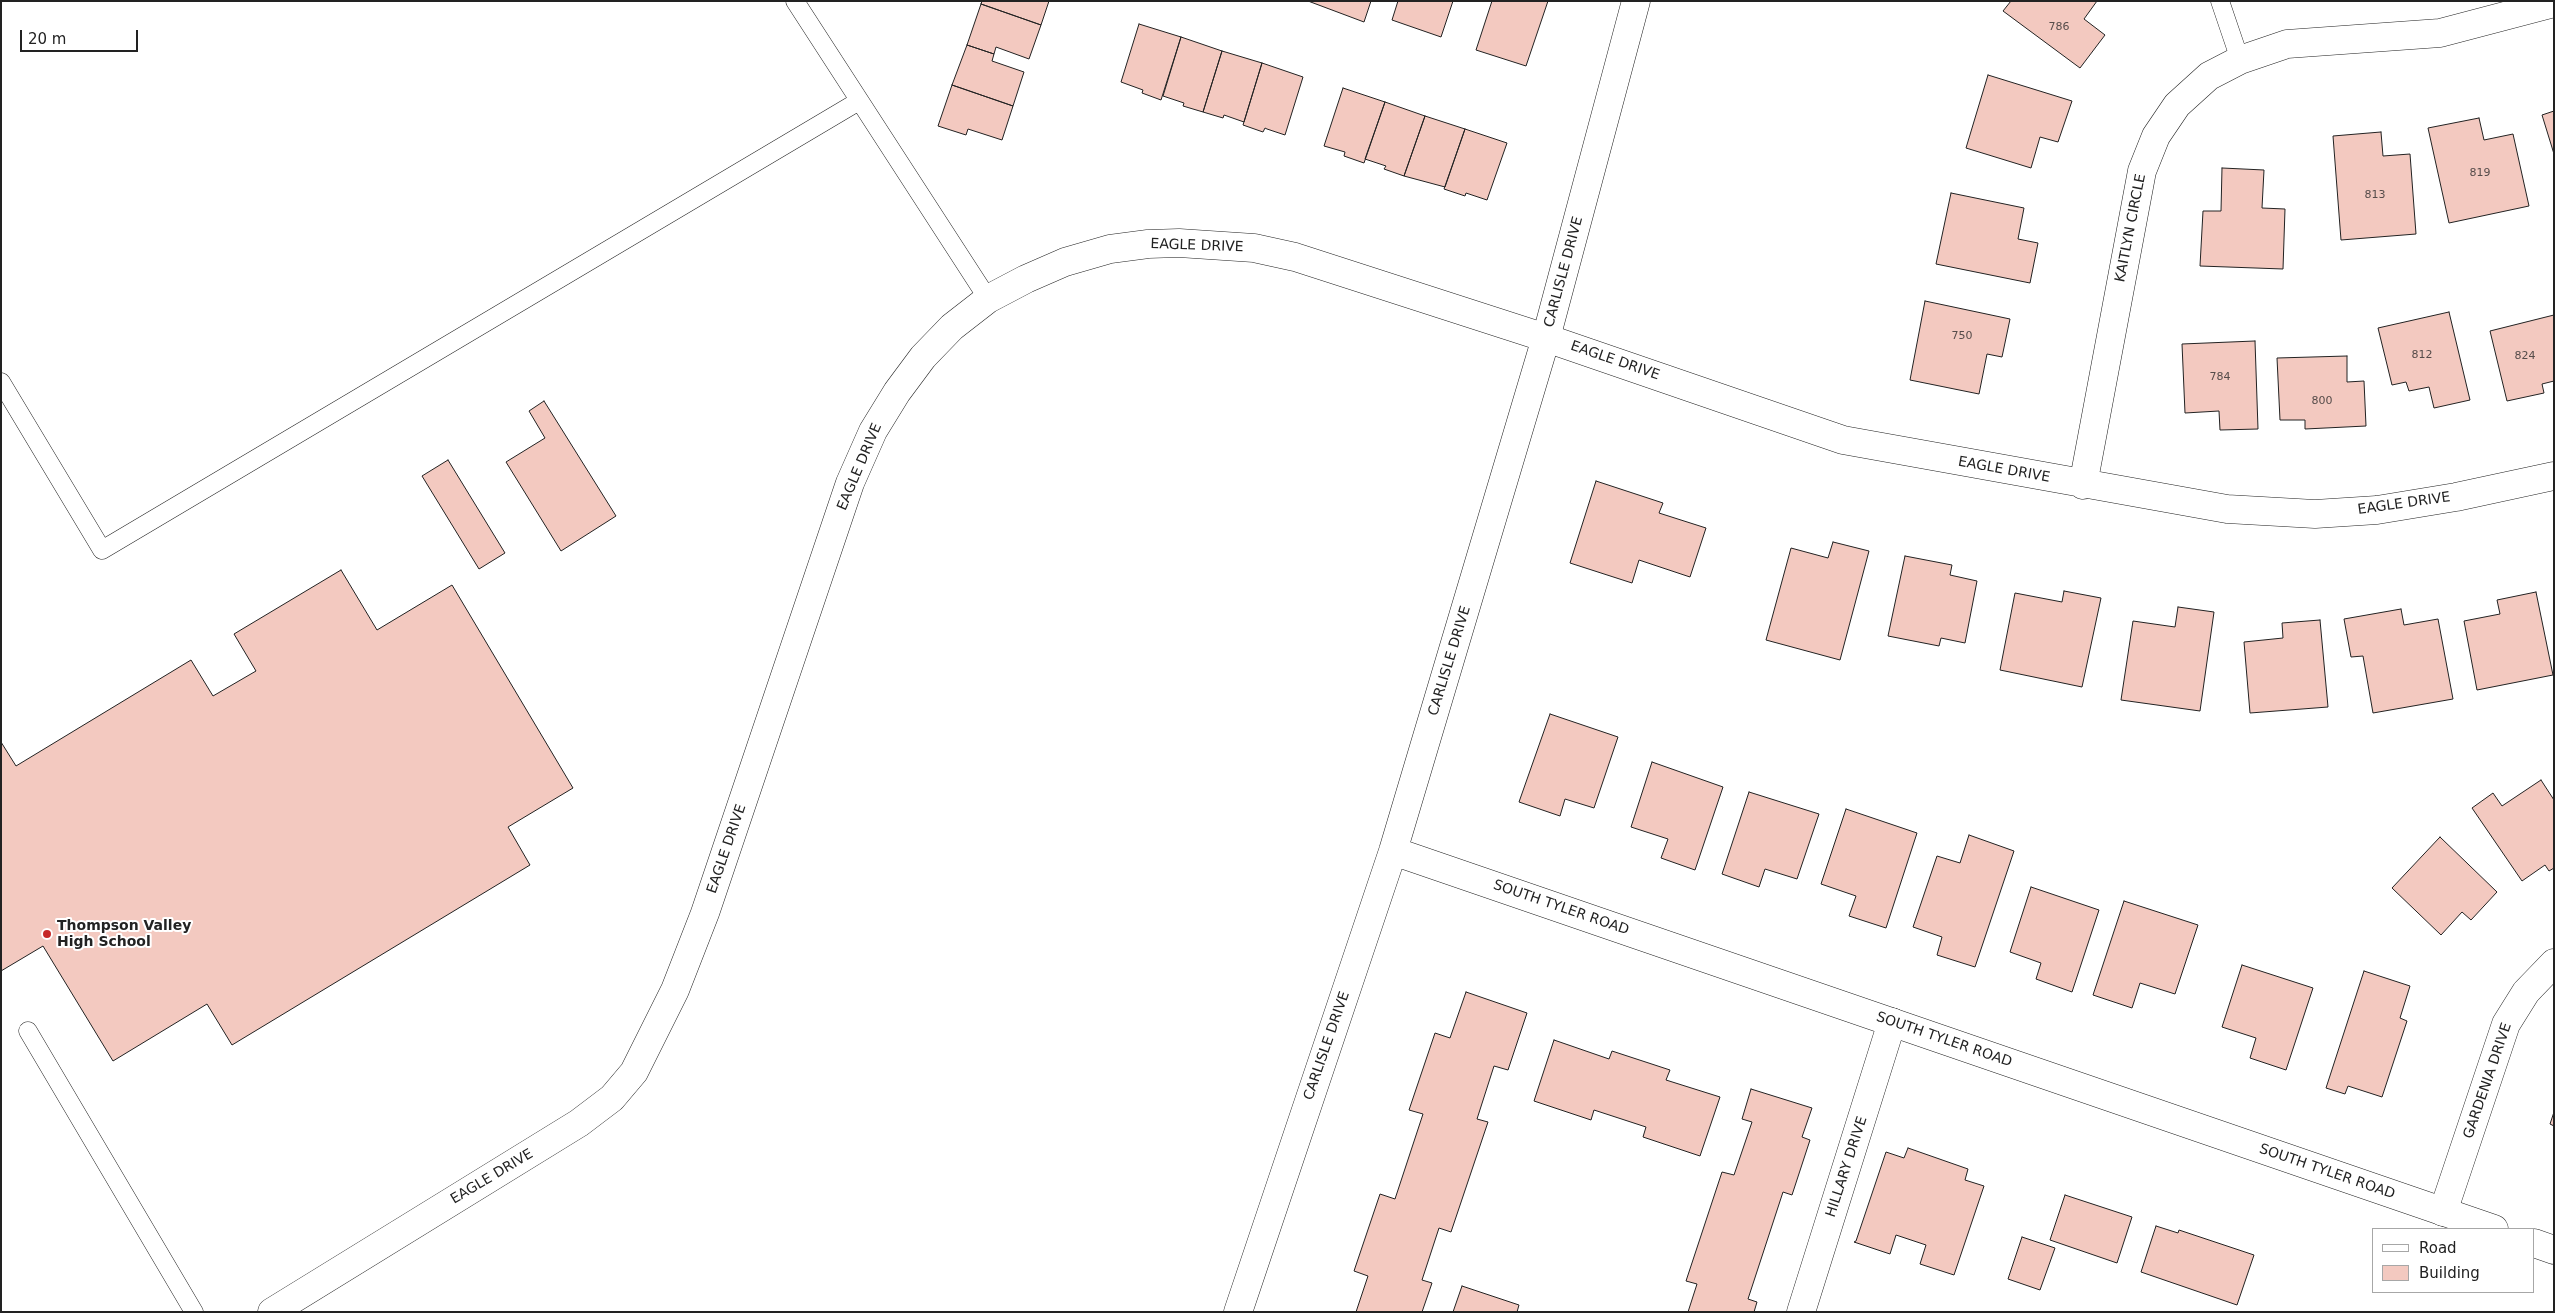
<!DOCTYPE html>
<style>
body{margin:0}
#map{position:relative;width:2555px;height:1313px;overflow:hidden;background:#fff;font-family:"DejaVu Sans",sans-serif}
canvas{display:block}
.frame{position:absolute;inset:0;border:2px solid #222;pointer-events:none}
.legend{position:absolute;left:2372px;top:1228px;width:162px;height:65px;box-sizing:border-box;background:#fff;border:1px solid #a7a7a7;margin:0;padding:6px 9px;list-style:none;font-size:15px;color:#222}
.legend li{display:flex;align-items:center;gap:10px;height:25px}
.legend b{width:25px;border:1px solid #a7a7a7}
.scale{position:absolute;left:20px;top:30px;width:118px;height:22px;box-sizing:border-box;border:2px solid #222;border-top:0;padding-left:6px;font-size:15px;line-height:18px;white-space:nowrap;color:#222;-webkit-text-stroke:4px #fff;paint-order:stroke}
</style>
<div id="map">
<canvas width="2555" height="1313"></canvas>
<div class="frame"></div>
<ul class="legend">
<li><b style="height:6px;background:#fff"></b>Road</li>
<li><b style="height:14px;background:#f3c9c0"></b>Building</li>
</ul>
<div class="scale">20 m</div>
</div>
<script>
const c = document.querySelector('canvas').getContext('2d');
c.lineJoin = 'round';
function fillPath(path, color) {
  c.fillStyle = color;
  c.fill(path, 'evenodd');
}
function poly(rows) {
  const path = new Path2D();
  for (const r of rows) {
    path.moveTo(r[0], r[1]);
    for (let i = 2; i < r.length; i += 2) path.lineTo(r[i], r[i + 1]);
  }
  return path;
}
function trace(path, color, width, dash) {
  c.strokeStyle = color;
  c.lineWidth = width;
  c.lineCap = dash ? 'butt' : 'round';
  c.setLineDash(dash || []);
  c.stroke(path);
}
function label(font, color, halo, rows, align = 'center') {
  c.font = font + ' "DejaVu Sans",sans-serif';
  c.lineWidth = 4;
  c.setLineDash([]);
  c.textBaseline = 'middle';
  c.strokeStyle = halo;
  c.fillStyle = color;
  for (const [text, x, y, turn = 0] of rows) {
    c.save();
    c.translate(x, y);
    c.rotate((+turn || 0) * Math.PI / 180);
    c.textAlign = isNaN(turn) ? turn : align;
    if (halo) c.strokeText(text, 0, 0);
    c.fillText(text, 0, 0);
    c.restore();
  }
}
const building = poly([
 [982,1,1049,1,1041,25,981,4,982,1],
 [1308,1,1371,1,1364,22,1308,1],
 [1398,1,1453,1,1441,37,1392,20,1398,1],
 [1492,1,1548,1,1526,66,1476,50,1492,1],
 [2011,1,2097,1,2084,19,2105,35,2080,68,2003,11,2011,1],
 [981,4,1041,25,1029,59,996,47,994,54,967,45,981,4],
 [1139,24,1181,37,1161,100,1142,93,1143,90,1121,82,1139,24],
 [1181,37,1222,51,1203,112,1183,106,1184,103,1163,96,1181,37],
 [967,45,994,54,992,61,1024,72,1013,106,952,85,967,45],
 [1222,51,1262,63,1244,122,1224,115,1223,118,1203,112,1222,51],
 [1262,63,1303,77,1285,135,1267,129,1265,128,1263,132,1243,125,1262,63],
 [1988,75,2072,101,2058,142,2040,137,2031,168,1966,148,1988,75],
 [952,85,1013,106,1002,140,968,129,966,135,938,126,952,85],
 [1343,88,1385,102,1364,163,1344,156,1345,152,1324,146,1343,88],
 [1385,102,1425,116,1404,176,1384,169,1386,166,1365,159,1385,102],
 [2554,111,2554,154,2542,115,2554,111],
 [1425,116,1465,129,1445,187,1404,176,1425,116],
 [2479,118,2484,140,2513,134,2529,206,2449,223,2428,128,2479,118],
 [1465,129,1507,143,1487,200,1466,193,1465,196,1444,189,1465,129],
 [2381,132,2383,156,2410,154,2416,234,2341,240,2333,136,2381,132],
 [2222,168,2264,170,2262,208,2285,209,2283,269,2200,266,2203,211,2221,211,2222,168],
 [1951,193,2024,208,2018,239,2038,243,2030,283,1936,264,1951,193],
 [1925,301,2010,319,2002,357,1987,354,1979,394,1910,380,1925,301],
 [2449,312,2470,400,2434,408,2429,387,2409,391,2406,382,2392,385,2378,328,2449,312],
 [2554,315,2554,381,2542,384,2544,393,2507,401,2490,331,2554,315],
 [2255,341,2258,429,2220,430,2219,411,2185,413,2182,344,2255,341],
 [2347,356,2347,382,2364,381,2366,426,2305,429,2305,420,2280,420,2277,358,2347,356],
 [544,401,616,516,561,551,506,462,545,438,529,411,544,401],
 [448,460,505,553,479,569,422,476,448,460],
 [1596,481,1663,503,1659,513,1706,528,1690,577,1639,560,1632,583,1570,563,1596,481],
 [1833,542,1869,551,1840,660,1766,640,1791,548,1828,558,1833,542],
 [1905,556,1952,565,1950,575,1977,581,1965,643,1941,638,1939,646,1888,636,1905,556],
 [341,570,377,630,452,585,573,788,508,827,530,865,232,1045,207,1004,113,1061,43,946,1,971,1,742,16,766,191,660,213,696,256,671,234,634,341,570],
 [2064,591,2101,598,2082,687,2000,670,2015,593,2062,602,2064,591],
 [2536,592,2553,675,2477,690,2464,621,2500,614,2497,600,2536,592],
 [2178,607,2214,612,2200,711,2121,700,2133,621,2175,627,2178,607],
 [2401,609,2404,625,2438,619,2453,699,2373,713,2363,656,2351,657,2344,619,2401,609],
 [2320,620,2328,707,2250,713,2244,642,2283,638,2282,623,2320,620],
 [1550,714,1618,737,1594,808,1565,799,1560,816,1519,802,1550,714],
 [1652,762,1723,787,1695,870,1661,858,1668,839,1631,827,1652,762],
 [2541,780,2554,800,2554,868,2549,871,2545,865,2522,881,2472,808,2493,793,2502,806,2541,780],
 [1749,792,1819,814,1797,879,1765,869,1759,887,1722,874,1749,792],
 [1846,809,1917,833,1886,928,1849,916,1856,896,1821,884,1846,809],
 [1969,835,2014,851,1975,967,1937,955,1942,937,1913,927,1937,856,1960,863,1969,835],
 [2440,837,2497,892,2471,920,2462,912,2441,935,2392,888,2440,837],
 [2031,887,2099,910,2072,992,2036,979,2041,963,2010,952,2031,887],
 [2124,901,2198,925,2175,994,2140,983,2132,1008,2093,995,2124,901],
 [2242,965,2313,988,2286,1070,2250,1058,2256,1038,2222,1027,2242,965],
 [2364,971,2410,986,2400,1018,2407,1021,2382,1097,2348,1086,2345,1094,2326,1088,2364,971],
 [1466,992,1527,1013,1508,1070,1494,1066,1477,1119,1488,1122,1451,1232,1439,1228,1422,1280,1432,1283,1422,1312,1356,1312,1368,1276,1354,1271,1380,1194,1395,1199,1423,1114,1409,1110,1435,1033,1450,1038,1466,992],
 [1554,1040,1609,1059,1612,1051,1670,1070,1666,1080,1720,1097,1700,1156,1643,1137,1646,1127,1594,1110,1591,1120,1534,1101,1554,1040],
 [1751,1089,1812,1108,1802,1137,1810,1140,1792,1195,1783,1192,1748,1299,1757,1302,1754,1312,1688,1312,1697,1284,1686,1281,1722,1172,1734,1175,1752,1122,1742,1119,1751,1089],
 [2554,1112,2554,1126,2550,1124,2554,1112],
 [1908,1148,1968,1169,1965,1180,1984,1186,1954,1275,1920,1264,1926,1245,1896,1235,1890,1254,1854,1242,1856,1241,1886,1152,1904,1158,1908,1148],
 [2065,1195,2132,1217,2117,1263,2050,1240,2065,1195],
 [2156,1226,2178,1233,2179,1230,2254,1255,2237,1305,2141,1272,2156,1226],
 [2022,1237,2055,1248,2040,1290,2008,1279,2022,1237],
 [1462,1286,1519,1305,1517,1312,1453,1312,1462,1286]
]);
fillPath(building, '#f3c9c0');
trace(building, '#222', 1);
const lane = poly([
 [795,1,988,299],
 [2220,1,2240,60],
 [1,382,102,550,859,101],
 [28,1031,194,1312]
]);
const street = poly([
 [2083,485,2142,171,2156,136,2177,105,2209,76,2240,60,2287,44,2440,33,2554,3],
 [2443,1212,2506,1024,2526,992,2554,963],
 [272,1312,579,1123,612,1098,634,1072,675,990,705,913,850,483,873,431,897,392,923,357,952,327,988,299,1026,279,1065,262,1110,249,1148,244,1179,243,1254,248,1295,257,1546,338,1843,440,2227,509,2315,514,2377,510,2456,497,2554,476],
 [1801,1312,1892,1022]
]);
const secondary = poly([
 [1393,851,2494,1229],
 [2534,1243,2554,1250],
 [1238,1312,1393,851,1546,338,1636,1]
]);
trace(lane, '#222', 19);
trace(street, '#222', 29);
trace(secondary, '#222', 29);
trace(lane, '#fff', 18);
trace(street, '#fff', 28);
trace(secondary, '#fff', 28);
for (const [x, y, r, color] of [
 [47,934,5,"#c62828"]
]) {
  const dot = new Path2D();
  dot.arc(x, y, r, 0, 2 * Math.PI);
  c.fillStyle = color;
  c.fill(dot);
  trace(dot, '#fff', 2);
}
label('11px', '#564c4a', null, [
 ["786",2059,27],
 ["819",2480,173],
 ["813",2375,195],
 ["750",1962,336],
 ["812",2422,355],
 ["824",2525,356],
 ["784",2220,377],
 ["800",2322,401]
]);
label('14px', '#222', '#fff', [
 ["KAITLYN CIRCLE",2131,228,-79],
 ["EAGLE DRIVE",1197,246,2],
 ["CARLISLE DRIVE",1564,272,-75],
 ["EAGLE DRIVE",1615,361,19],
 ["EAGLE DRIVE",860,467,-67],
 ["EAGLE DRIVE",2004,470,10],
 ["EAGLE DRIVE",2404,504,-8],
 ["CARLISLE DRIVE",1450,661,-73],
 ["EAGLE DRIVE",727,849,-71],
 ["SOUTH TYLER ROAD",1561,908,19],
 ["SOUTH TYLER ROAD",1944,1040,19],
 ["CARLISLE DRIVE",1327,1046,-71],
 ["GARDENIA DRIVE",2488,1081,-71],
 ["HILLARY DRIVE",1847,1167,-72],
 ["SOUTH TYLER ROAD",2327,1172,19],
 ["EAGLE DRIVE",492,1177,-31]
]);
label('bold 14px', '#222', '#fff', [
 ["Thompson Valley",57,926],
 ["High School",57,942]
], 'left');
</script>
